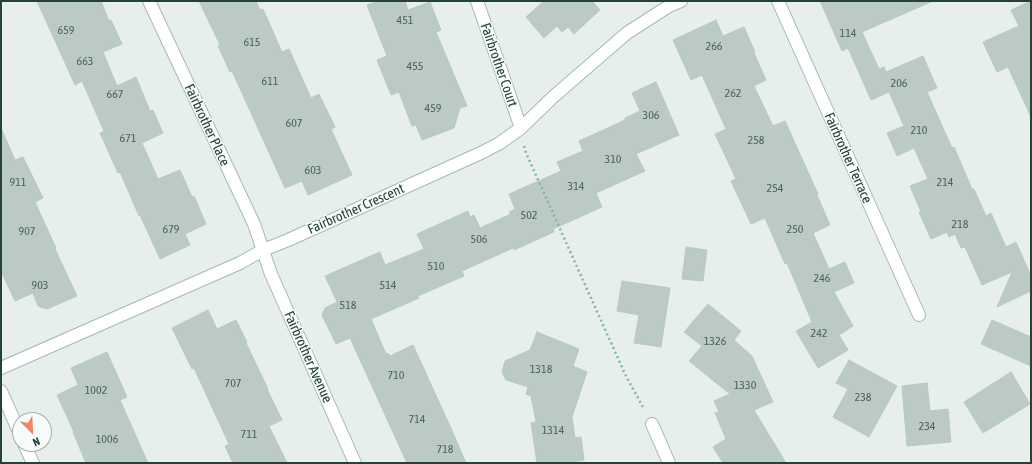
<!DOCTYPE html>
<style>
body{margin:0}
#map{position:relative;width:1032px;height:464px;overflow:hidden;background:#e6efeb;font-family:"Asap Condensed",sans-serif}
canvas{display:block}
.frame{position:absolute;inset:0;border:2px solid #24423a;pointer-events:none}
.north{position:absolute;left:12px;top:412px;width:40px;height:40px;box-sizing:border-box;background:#f7fbf9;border:1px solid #a3b1ad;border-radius:50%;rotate:156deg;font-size:11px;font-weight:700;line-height:16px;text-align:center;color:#24423a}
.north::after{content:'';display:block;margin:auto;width:14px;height:18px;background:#f4845f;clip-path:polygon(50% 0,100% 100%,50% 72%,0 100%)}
</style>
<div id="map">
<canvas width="1032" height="464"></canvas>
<div class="frame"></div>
<div class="north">N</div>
</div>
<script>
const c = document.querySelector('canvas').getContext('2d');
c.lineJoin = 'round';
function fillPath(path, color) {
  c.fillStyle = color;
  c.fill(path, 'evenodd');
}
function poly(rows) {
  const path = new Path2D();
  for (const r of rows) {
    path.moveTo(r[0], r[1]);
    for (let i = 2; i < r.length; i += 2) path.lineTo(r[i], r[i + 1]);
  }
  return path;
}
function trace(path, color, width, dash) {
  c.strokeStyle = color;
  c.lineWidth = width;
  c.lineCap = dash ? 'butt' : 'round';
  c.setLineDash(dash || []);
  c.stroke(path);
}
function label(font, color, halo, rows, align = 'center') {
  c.font = font + ' "Asap Condensed",sans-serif';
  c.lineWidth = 3;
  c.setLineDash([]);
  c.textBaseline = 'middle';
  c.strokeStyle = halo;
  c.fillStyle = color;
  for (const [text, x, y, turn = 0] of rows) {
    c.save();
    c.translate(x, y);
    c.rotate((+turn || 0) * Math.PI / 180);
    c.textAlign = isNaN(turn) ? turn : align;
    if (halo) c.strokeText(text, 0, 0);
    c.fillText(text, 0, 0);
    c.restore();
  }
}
const building = poly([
 [37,1,101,1,109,21,111,20,122,44,103,52,117,86,136,77,150,111,153,110,163,133,142,143,158,179,180,170,192,197,194,196,206,224,185,234,190,245,160,259,140,215,139,216,120,172,118,173,100,133,104,131,82,81,75,85,37,1],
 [199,1,256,1,260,10,263,9,282,52,289,49,311,98,319,94,335,127,331,129,352,175,308,195,302,181,285,188,232,71,230,72,218,46,220,45,199,1],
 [379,1,405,1,408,10,430,2,441,30,436,32,467,106,460,108,454,128,422,140,416,125,412,126,399,92,391,95,377,60,387,56,367,5,379,1],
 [544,1,592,1,600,10,574,34,568,27,562,32,557,26,544,38,526,17,544,1],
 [820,1,933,1,862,32,879,69,884,67,886,72,923,56,937,88,927,92,952,148,954,147,972,189,974,189,986,216,991,213,1006,247,1016,242,1031,276,1031,291,997,307,1012,272,982,285,965,247,961,248,955,234,949,237,947,232,931,239,919,212,921,212,910,186,928,179,914,148,897,156,887,133,904,126,889,92,871,100,848,48,842,51,820,1],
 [1031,1,1031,117,1008,67,997,72,983,42,1019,26,1011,10,1031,1],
 [716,20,723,36,744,27,755,52,754,53,766,80,754,86,773,126,785,121,818,194,817,195,830,225,813,233,829,269,845,262,854,283,834,292,853,326,839,335,848,350,818,368,796,331,812,322,787,263,785,264,765,218,751,224,731,181,736,179,715,134,726,129,702,75,691,80,673,40,716,20],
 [656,82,679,135,636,154,645,171,596,193,602,207,553,229,554,232,514,250,513,248,462,271,464,276,418,296,419,298,371,319,386,354,388,353,390,356,413,345,450,426,466,463,407,463,350,338,336,344,322,315,325,308,337,302,325,276,380,252,385,265,424,249,417,234,468,211,470,217,474,215,480,228,511,214,509,212,515,209,509,194,561,171,557,162,583,151,579,141,625,120,625,118,640,111,632,93,656,82],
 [1,128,15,160,23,157,43,198,35,202,56,248,55,249,77,296,47,309,38,306,33,293,15,301,1,271,1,128],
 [686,247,707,250,703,281,682,279,686,247],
 [622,281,670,288,661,347,634,343,639,315,617,311,622,281],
 [708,304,741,331,734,340,752,356,773,402,754,410,786,463,723,463,713,447,726,439,715,413,719,412,714,401,730,394,689,361,702,346,684,332,708,304],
 [208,310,217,329,236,320,247,342,246,343,268,389,267,389,282,420,269,426,287,463,233,463,225,446,229,444,194,368,192,369,172,328,208,310],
 [992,320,1031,337,1031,366,981,344,992,320],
 [537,332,579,349,573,366,587,372,572,417,575,438,581,437,584,460,566,463,537,463,531,423,536,422,531,396,526,394,528,387,506,380,502,372,505,361,530,350,537,332],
 [107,352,127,397,120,400,148,463,86,463,73,432,74,432,57,395,78,385,71,368,107,352],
 [849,360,897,386,869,437,833,417,848,389,836,383,849,360],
 [1011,372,1030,404,983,433,964,402,1011,372],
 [927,383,930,411,948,409,951,442,907,446,902,386,927,383]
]);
fillPath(building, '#bbcac4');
trace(building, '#b8c9c2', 1);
const minor = poly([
 [149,1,254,224,271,274,355,463],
 [477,1,521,128],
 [778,1,919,315],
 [1,368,240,263,263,250,286,241,483,152,500,143,521,128,553,97,627,33,669,6,681,1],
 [1,391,20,434],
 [652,424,669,463],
 [24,444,33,463]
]);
trace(minor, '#a8b8b2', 14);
trace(poly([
 [524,146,526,153,625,374,644,409]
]), '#86b3a5', 2.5, [2, 3]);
trace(minor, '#fff', 12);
label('12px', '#4a645c', null, [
 ["451",405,20],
 ["659",66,30],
 ["114",848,33],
 ["615",252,42],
 ["266",714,46],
 ["663",85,61],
 ["455",415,66],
 ["611",270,81],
 ["206",899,83],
 ["262",733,93],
 ["667",115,94],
 ["459",433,108],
 ["306",651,115],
 ["607",294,123],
 ["210",919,130],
 ["671",128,138],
 ["258",756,140],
 ["310",613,159],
 ["603",313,170],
 ["911",18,182],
 ["214",945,182],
 ["314",576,186],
 ["254",775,188],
 ["502",529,215],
 ["218",960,224],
 ["679",171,229],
 ["250",795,229],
 ["907",27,231],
 ["506",479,239],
 ["510",436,266],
 ["246",822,278],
 ["903",40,285],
 ["514",388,285],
 ["518",348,305],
 ["242",819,333],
 ["1326",715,341],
 ["1318",541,369],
 ["710",396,375],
 ["707",233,383],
 ["1330",745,385],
 ["1002",96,390],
 ["238",863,397],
 ["714",417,419],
 ["234",927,426],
 ["1314",553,430],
 ["711",249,434],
 ["1006",107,439],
 ["718",445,449]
]);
label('14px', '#24423a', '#f7fbf9', [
 ["Fairbrother Court",499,65,71],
 ["Fairbrother Place",207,125,65],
 ["Fairbrother Terrace",848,158,66],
 ["Fairbrother Crescent",356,209,-24],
 ["Fairbrother Avenue",308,357,66]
]);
</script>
